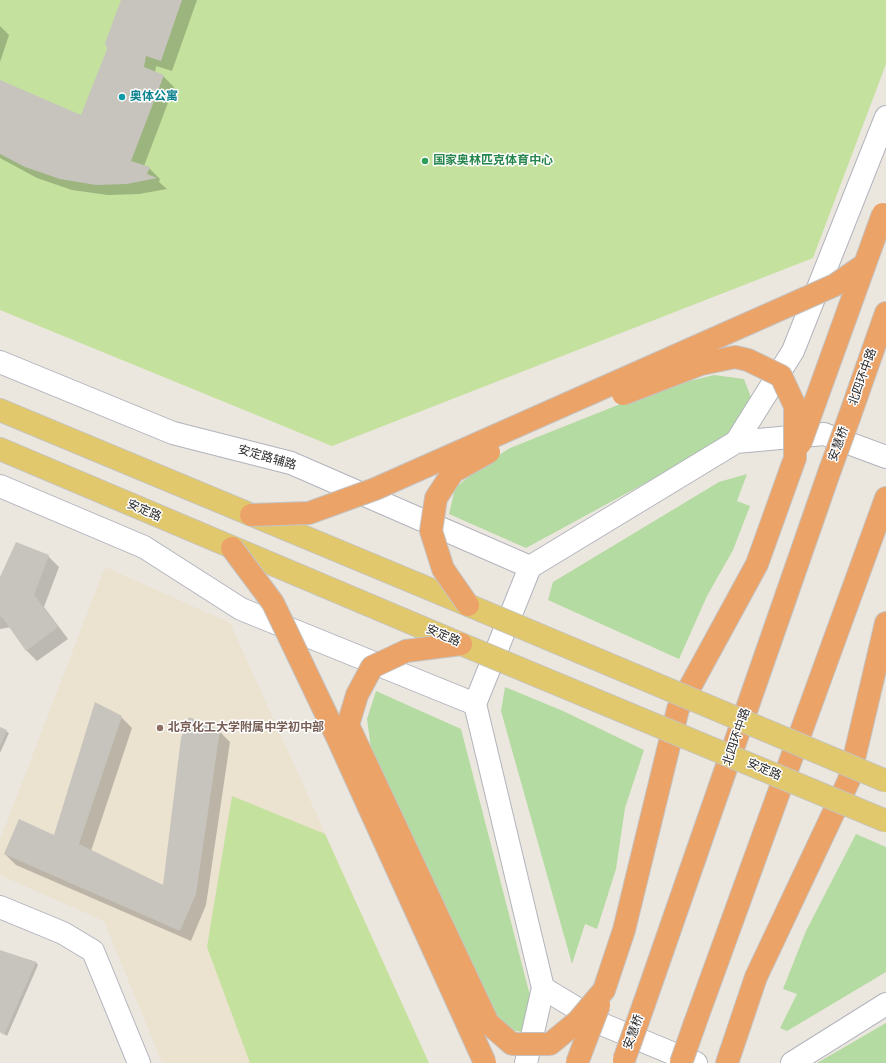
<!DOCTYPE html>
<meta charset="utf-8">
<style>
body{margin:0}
canvas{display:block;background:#ebe6de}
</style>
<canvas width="886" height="1063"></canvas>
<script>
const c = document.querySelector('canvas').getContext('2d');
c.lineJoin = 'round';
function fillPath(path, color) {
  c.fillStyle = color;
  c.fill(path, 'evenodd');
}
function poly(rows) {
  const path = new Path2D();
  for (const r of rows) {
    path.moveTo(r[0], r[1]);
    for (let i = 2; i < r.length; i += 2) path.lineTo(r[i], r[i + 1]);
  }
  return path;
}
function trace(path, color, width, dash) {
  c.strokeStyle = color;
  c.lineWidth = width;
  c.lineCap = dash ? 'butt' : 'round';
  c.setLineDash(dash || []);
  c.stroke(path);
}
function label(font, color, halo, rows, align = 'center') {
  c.font = font + ' "DejaVu Sans","Noto Sans SC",sans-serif';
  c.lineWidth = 3;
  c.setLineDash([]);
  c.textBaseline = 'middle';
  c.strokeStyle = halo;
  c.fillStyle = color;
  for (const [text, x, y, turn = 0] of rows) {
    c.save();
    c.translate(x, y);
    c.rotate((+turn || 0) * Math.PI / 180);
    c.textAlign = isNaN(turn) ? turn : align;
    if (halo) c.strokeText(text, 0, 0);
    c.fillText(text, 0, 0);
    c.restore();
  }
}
fillPath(poly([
 [105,567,230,623,429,1063,162,1063,104,921,0,875,0,840]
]), '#ebe2d0');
fillPath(poly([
 [714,375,744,379,752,400,738,427,719,443,526,548,449,514,455,488,479,468,510,448,658,389],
 [747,474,737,501,750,506,733,550,707,596,679,659,548,600,553,582,719,482],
 [505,687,563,711,644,750,625,808,616,869,597,929,585,924,572,964,501,711],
 [376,691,461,729,534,1011,528,1033,500,1028,373,764,367,719],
 [856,834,886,847,886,972,787,1031,780,1028,797,994,783,989,806,931],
 [886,1023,886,1063,817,1063]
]), '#b4dba1');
fillPath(poly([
 [0,0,886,0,886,64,813,258,332,446,0,310],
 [232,796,325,834,429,1063,250,1063,207,947]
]), '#c4e19e');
fillPath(poly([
 [122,0,197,0,172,71,156,66,155,73,163,76,174,87,144,166,149,168,160,179,159,182,167,189,139,194,108,195,72,190,37,178,0,158,0,81,82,116,109,49],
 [0,26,9,35,0,62],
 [48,556,59,567,44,607,68,639,37,661,26,650,11,627,0,629,0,579],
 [121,717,132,728,91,851,164,887,219,731,230,742,206,905,191,941,16,865,5,854,55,836],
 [0,728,9,733,0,753],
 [0,951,36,962,38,965,7,1036,0,1031]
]), '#0003');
fillPath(poly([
 [121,0,182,0,161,61,146,56,144,67,164,75,131,161,150,167,147,174,157,178,127,184,96,185,60,179,25,167,0,154,0,80,81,115,107,49,105,43],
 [16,542,49,555,34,595,58,627,26,651,2,617,0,617,0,577],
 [95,702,122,716,79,844,163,885,181,738,189,717,220,730,196,894,180,931,4,854,19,819,54,835],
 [0,727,7,730,0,746],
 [0,950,36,962,4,1035,0,1032]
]), '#c7c4bd');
const street = poly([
 [0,907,63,933,93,951,139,1063]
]);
const secondary = poly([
 [0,362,173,433,291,463,530,567],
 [736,442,793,351,886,117],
 [0,486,144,547,241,609,475,704],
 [543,988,604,1025,696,1063],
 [526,1063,543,988,475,704,530,567,736,442,824,434,886,457],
 [792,1063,886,1004]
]);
const primary = poly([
 [0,410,468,605],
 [0,449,461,644]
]);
const highway = poly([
 [849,418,886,313],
 [604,990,624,930,678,709,757,564,795,458],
 [644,1004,830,470],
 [695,1023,886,498],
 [727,1063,756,977,849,780,886,623]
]);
trace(street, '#b2b4bd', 24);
trace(secondary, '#b2b4bd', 24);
trace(primary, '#c4c4c4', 24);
trace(highway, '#c4c4c4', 24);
trace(street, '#fff', 22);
trace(secondary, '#fff', 22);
trace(primary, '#e1c86d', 22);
trace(highway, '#eca368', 22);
const primaryBridge = poly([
 [468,605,886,781],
 [461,644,886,821]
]);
const highwayBridge = poly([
 [623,394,701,364,735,357,748,360,781,376,795,406,795,458],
 [800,444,883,214],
 [830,470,849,418],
 [251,515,309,513,375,489,835,285,864,265],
 [232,548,273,603,338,739,485,1063],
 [468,605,443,569,431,531,436,498,453,472,489,452],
 [461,644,406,651,372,667,357,695,348,725,488,1023,512,1044,550,1044,578,1021,604,990],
 [624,1060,644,1004],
 [577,1063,599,1005],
 [681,1063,695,1023]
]);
trace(primaryBridge, '#c4c4c4', 24, []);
trace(highwayBridge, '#c4c4c4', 24, []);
trace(primaryBridge, '#e1c86d', 22);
trace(highwayBridge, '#eca368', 22);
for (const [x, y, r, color] of [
 [122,97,4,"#0f9aa8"],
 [425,161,4,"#2e9e5b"],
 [160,728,4,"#8d6e63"]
]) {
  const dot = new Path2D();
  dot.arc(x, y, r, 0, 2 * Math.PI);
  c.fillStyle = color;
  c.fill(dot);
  trace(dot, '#fff', 1.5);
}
label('bold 12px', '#0d838f', '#fff', [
 ["奥体公寓",130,97]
], 'left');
label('bold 12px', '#27864d', '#fff', [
 ["国家奥林匹克体育中心",433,161]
], 'left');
label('12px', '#2b2b2b', '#fff', [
 ["北四环中路",863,377,-70],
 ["安慧桥",839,444,-70],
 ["安定路辅路",267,458,16],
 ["安定路",144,511,23],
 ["安定路",443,636,23],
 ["北四环中路",737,737,-71],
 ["安定路",764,770,23],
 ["安慧桥",634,1032,-70]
]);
label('bold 12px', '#785e54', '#fff', [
 ["北京化工大学附属中学初中部",168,728]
], 'left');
</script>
